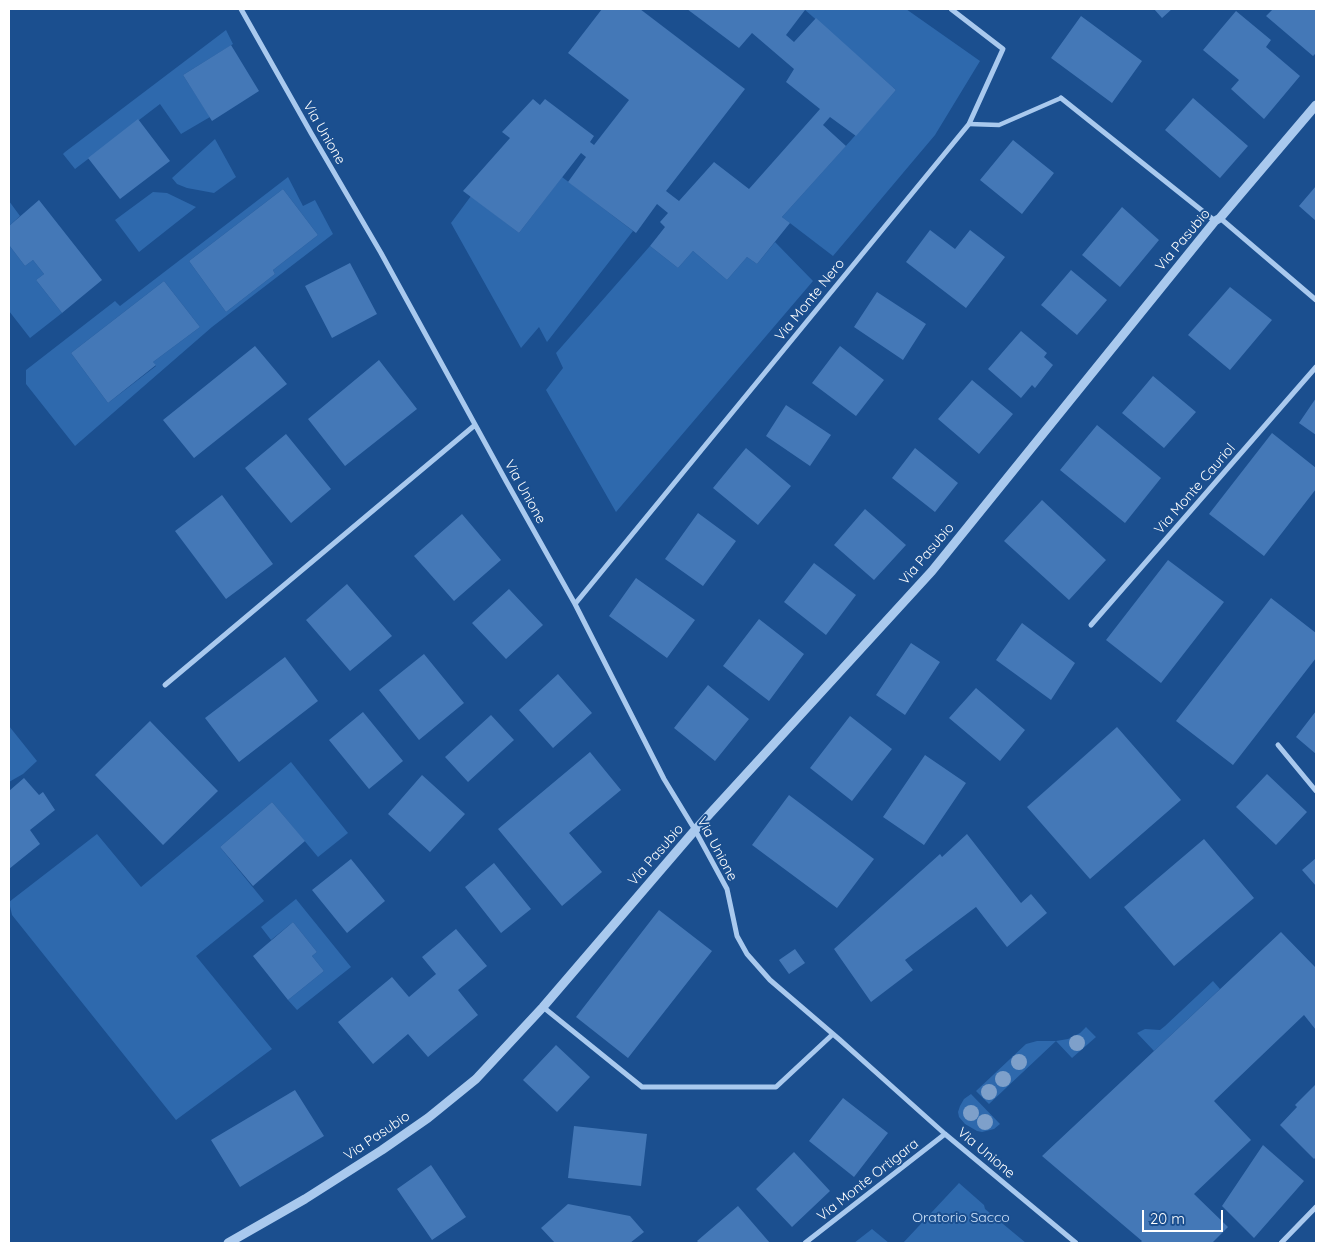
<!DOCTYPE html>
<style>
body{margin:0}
#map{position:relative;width:1325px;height:1252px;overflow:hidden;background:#1b4f8f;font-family:Quicksand,sans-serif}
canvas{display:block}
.frame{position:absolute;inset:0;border:10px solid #fff;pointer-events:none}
.scale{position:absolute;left:1142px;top:1210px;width:81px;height:22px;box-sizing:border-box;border:2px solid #fff;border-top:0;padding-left:6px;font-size:15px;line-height:18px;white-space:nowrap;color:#fff;-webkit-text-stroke:4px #1b4f8f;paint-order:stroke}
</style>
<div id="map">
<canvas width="1325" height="1252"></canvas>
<div class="frame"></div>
<div class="scale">20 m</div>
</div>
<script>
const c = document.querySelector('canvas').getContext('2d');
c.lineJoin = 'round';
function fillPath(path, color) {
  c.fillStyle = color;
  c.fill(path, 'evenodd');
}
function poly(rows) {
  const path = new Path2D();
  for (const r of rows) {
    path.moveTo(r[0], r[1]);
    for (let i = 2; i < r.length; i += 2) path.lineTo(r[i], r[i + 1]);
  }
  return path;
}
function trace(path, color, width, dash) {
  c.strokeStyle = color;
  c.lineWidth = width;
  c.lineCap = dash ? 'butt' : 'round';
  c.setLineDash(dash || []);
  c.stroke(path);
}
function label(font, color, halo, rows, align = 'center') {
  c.font = font + ' Quicksand,sans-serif';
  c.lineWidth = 4;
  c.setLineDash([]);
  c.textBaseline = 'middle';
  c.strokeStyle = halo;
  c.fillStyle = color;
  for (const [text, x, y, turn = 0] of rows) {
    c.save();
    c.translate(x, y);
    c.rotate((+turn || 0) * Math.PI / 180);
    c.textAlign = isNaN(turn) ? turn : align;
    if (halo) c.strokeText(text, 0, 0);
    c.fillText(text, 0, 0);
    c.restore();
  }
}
fillPath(poly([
 [804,9,906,9,980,61,935,135,833,256,782,217,896,90],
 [226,30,233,44,183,75,210,117,181,134,160,104,75,169,63,154,65,152],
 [215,139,236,177,214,193,187,188,177,184,172,178],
 [288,177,303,206,315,200,333,234,212,327,75,446,26,384,26,370,115,301,120,306],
 [283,189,318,235,273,270,275,274,226,312,189,261],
 [164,281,200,327,153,362,156,366,108,403,71,353],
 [562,177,633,231,547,342,539,327,521,348,451,223,471,196,519,233],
 [153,192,167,193,196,207,139,252,115,220],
 [9,201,20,216,9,226],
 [775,242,813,281,616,512,546,390,563,368,556,353,650,246,678,268,693,251,727,280,747,257,757,264],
 [9,245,25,266,33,260,44,274,36,280,62,313,30,338,9,311],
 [9,726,37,761,23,774,9,782],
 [291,762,348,833,318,857,272,802,220,847,264,901,196,956,272,1049,176,1120,12,915,9,902,97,834,141,887],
 [296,899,351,967,297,1010,288,1000,324,971,312,956,317,952,293,922,271,940,261,927],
 [1213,981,1220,989,1154,1051,1137,1033,1145,1029,1160,1030,1165,1026],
 [1086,1027,1096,1037,1072,1058,1056,1041,989,1104,976,1091,1026,1044,1037,1041,1056,1041,1068,1039,1080,1033],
 [971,1094,1000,1124,994,1129,982,1132,977,1131,965,1124,959,1117,958,1112,960,1106,964,1099],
 [959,1183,984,1205,985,1209,1026,1243,903,1243],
 [872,1229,889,1243,854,1243]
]), '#2e69ad');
fillPath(poly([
 [602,9,640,9,745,89,666,191,679,201,714,162,749,189,820,109,786,82,794,69,752,33,739,48,687,9,804,9,805,10,786,35,794,42,816,18,896,90,856,136,830,117,823,125,846,146,782,217,790,223,757,264,747,257,727,280,693,251,678,268,650,246,665,227,660,222,668,213,657,204,636,233,568,182,586,157,581,153,519,233,463,191,510,138,502,132,533,99,540,105,545,99,594,136,590,142,594,145,629,100,568,53],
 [1154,9,1172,9,1162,18],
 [1273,9,1316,9,1316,53,1313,56,1266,16],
 [1236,11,1271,40,1266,47,1300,76,1264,119,1231,89,1239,80,1203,50],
 [1081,16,1142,61,1112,103,1051,58],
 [231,45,259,91,212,121,183,75],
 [1193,98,1248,146,1220,178,1165,130],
 [138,119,170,161,120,199,88,158],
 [1013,140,1054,173,1022,214,980,180],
 [1316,186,1316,221,1299,206],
 [283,189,318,235,273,270,275,274,226,312,189,261],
 [39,200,102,280,62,313,36,280,44,274,33,260,25,266,9,245,9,226],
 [1122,207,1159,240,1120,287,1082,255],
 [930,230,955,249,970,230,1005,257,966,308,906,262],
 [350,263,377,314,332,338,305,286],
 [1071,270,1107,300,1077,335,1041,305],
 [164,281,200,327,153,362,156,365,108,403,71,353],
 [1230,287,1272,320,1230,370,1188,335],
 [877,292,926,324,903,360,854,327],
 [1021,331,1047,353,1044,357,1053,365,1035,388,1032,385,1021,398,988,369],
 [255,346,287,384,194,458,163,420],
 [840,346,884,380,856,416,812,383],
 [379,360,417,409,345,466,308,419],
 [1153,376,1196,412,1164,448,1122,413],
 [972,380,1013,414,979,454,938,419],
 [1316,398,1316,435,1299,423],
 [786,405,831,435,810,466,766,436],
 [1097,425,1161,478,1125,523,1060,470],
 [1272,433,1316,468,1316,489,1264,556,1209,514],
 [286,434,331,489,291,523,245,468],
 [746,448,791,486,758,525,713,488],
 [915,448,958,483,935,512,892,478],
 [222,495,273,564,226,599,175,531],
 [1042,500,1106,560,1069,600,1004,541],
 [865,509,906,545,874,580,834,545],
 [698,513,736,541,703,586,665,559],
 [462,514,501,560,454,601,414,556],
 [1168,560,1224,602,1161,683,1106,640],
 [814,563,856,595,826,635,784,602],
 [636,578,695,620,667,658,609,616],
 [347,584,392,636,350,671,306,620],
 [509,589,543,625,506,659,472,623],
 [1271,598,1316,633,1316,658,1233,765,1176,721],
 [759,619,804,654,769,701,723,666],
 [1022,623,1075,663,1051,700,996,660],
 [911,643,940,662,905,715,876,695],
 [424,654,464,703,419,740,379,690],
 [285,657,318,701,239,762,205,718],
 [558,674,592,713,553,748,519,710],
 [708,685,749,719,715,761,674,728],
 [976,688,1025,730,1000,761,949,718],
 [1316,711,1316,754,1296,737],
 [363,712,403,761,369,789,329,740],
 [491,715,514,740,468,782,445,757],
 [850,716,892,749,852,801,810,768],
 [150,721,218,791,163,845,95,775],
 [1117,727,1181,800,1090,879,1027,807],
 [590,752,621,790,569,833,602,872,562,906,498,829],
 [925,755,966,783,924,845,883,817],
 [1267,774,1307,812,1276,845,1236,807],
 [422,775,465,814,430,852,388,814],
 [24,778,39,795,43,792,55,810,30,830,40,844,9,869,9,791],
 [789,795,874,859,837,908,752,845],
 [272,802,305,841,253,886,220,847],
 [967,834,1021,903,1031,894,1047,913,1007,947,976,907,905,960,913,970,871,1002,834,949,940,854,942,857],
 [1204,839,1254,898,1174,966,1124,907],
 [1316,858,1316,886,1302,870],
 [351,859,385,901,347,933,312,890],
 [494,863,531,909,501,933,465,887],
 [659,910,712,951,628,1058,576,1017],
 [293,922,317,952,312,956,324,971,288,1000,253,956],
 [456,929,487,966,458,990,478,1015,428,1057,408,1034,373,1064,338,1022,392,977,409,997,436,974,422,957],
 [1281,932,1316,968,1316,1030,1304,1015,1214,1101,1251,1140,1194,1194,1228,1227,1212,1243,1140,1243,1142,1241,1042,1156],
 [795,949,805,963,789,974,779,960],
 [556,1045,590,1077,557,1112,523,1080],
 [1316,1084,1316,1157,1314,1159,1280,1125,1297,1107,1295,1105],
 [295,1090,324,1136,240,1187,211,1140],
 [843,1098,888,1133,854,1177,809,1141],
 [574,1126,647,1134,641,1186,568,1178],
 [1263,1145,1304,1181,1254,1238,1222,1206],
 [794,1152,830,1191,792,1227,756,1189],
 [431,1165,466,1217,432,1240,397,1189],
 [568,1204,630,1216,644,1232,630,1243,555,1243,541,1228],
 [738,1206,770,1243,699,1243,697,1241]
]), '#4478b7');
trace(poly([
 [969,124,999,125,1061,98]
]), '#a9c9ee', 4.5);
trace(poly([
 [241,9,311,133,381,253,506,481,575,604,664,779,695,830,727,889,737,936,747,954,770,980,840,1040,945,1134,1076,1243],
 [1061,98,1215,221],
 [1220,218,1316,300],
 [575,604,969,124,1003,49,951,9],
 [1091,625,1316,367],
 [165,685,475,425],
 [1278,745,1316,791],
 [543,1007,642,1087,776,1087,833,1034],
 [805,1243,945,1134],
 [1281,1243,1316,1207]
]), '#a9c9ee', 5);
trace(poly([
 [228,1243,305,1199,382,1150,428,1118,476,1079,543,1007,695,830,932,571,1215,221,1220,218,1316,105]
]), '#a9c9ee', 9);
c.fillStyle = '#7ea0ca';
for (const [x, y] of [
 [1077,1043],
 [1019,1062],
 [1003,1079],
 [989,1092],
 [971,1113],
 [985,1122]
]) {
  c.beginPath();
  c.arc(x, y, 8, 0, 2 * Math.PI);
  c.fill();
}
label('14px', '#fff', '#1b4f8f', [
 ["Via Unione",324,133,60],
 ["Via Pasubio",1183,240,-50],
 ["Via Monte Nero",810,300,-51],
 ["Via Monte Cauriol",1195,489,-49],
 ["Via Unione",525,492,61],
 ["Via Pasubio",927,554,-50],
 ["Via Unione",717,849,62],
 ["Via Pasubio",656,855,-49],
 ["Via Pasubio",377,1136,-34],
 ["Via Unione",986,1153,40],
 ["Via Monte Ortigara",868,1180,-38]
]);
label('14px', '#cfe3fa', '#1b4f8f', [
 ["Oratorio Sacco",961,1218]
]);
</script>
